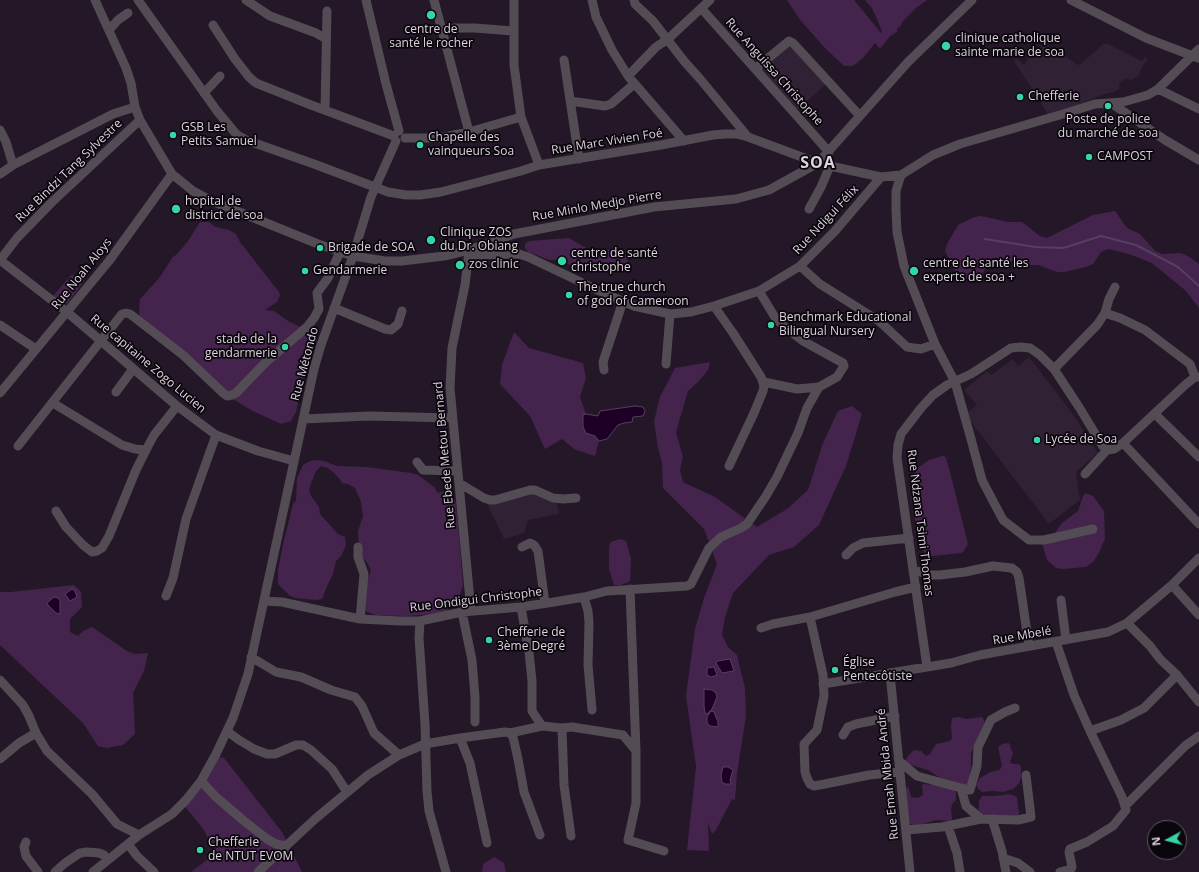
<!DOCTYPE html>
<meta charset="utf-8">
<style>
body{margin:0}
#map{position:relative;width:1199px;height:872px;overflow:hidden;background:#241728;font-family:"Open Sans",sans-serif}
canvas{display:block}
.north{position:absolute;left:1147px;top:820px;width:40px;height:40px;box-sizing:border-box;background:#0a060c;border:1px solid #5e5860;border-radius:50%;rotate:263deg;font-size:11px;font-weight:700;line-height:16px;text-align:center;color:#dcd3de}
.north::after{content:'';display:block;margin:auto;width:14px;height:18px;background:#36d4a7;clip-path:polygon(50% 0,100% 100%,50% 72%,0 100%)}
</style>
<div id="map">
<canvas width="1199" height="872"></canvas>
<div class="north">N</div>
</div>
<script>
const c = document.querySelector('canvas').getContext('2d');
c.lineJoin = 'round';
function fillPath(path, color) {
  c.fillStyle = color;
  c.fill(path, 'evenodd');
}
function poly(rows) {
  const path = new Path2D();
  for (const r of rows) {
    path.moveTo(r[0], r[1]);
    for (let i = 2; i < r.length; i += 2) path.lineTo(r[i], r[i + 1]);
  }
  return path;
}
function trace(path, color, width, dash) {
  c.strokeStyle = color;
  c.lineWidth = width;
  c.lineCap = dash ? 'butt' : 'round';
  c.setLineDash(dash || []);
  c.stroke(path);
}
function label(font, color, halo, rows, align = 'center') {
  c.font = font + ' "Open Sans",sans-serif';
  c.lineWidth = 3.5;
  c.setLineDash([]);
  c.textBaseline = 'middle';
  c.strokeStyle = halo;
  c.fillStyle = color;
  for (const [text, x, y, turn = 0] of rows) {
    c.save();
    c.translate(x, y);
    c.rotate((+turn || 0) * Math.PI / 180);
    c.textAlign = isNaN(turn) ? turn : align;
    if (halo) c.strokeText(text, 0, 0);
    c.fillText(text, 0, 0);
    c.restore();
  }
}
fillPath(poly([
 [1044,44,1052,50,1054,49,1057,51,1058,51,1078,65,1082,63,1103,44,1108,44,1142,61,1145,57,1148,59,1143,66,1139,75,1132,80,1125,79,1120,82,1119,89,1114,92,1104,94,1073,107,1048,114,1014,61,1016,58,1024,65,1029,57,1033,56],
 [789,45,826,84,796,111,759,71],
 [1029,357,1070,410,1098,453,1076,472,1080,500,1049,524,965,414,977,405,964,390,987,371,991,375,1013,359,1018,366],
 [534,492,557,504,559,514,528,520,524,533,504,539,487,504]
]), '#302135');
fillPath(poly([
 [787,0,854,0,881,33,882,31,872,8,865,0,927,0,916,8,902,22,901,26,897,28,897,32,890,36,880,49,875,43,863,58,853,66,844,66,825,48,801,21],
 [1115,211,1127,228,1140,234,1155,251,1162,254,1181,253,1188,256,1199,264,1199,308,1186,291,1152,263,1129,254,1108,249,1101,252,1093,264,1086,267,1064,272,1057,272,1038,265,1024,265,995,258,989,262,982,275,968,278,960,276,955,271,945,251,947,244,958,225,972,218,979,216,986,217,1008,222,1022,222,1040,236,1047,238,1093,215],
 [200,222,209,222,215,227,229,230,236,234,240,242,279,292,280,295,277,302,265,310,274,311,288,321,302,328,312,331,315,335,317,341,315,346,306,366,296,412,291,421,281,424,253,411,239,403,228,395,143,320,139,314,140,299,160,277,172,258,178,253,188,241],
 [569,238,590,250,616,250,625,253,628,262,626,267,617,272,592,272,578,269,560,260,550,260,528,252,525,248,525,244,529,241],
 [72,274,82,284,67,304,53,296],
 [514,332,529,348,583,363,586,378,580,397,586,414,583,416,586,433,595,436,599,441,595,456,574,449,562,439,545,449,530,416,500,384,502,365],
 [710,362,708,370,699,381,688,391,676,432,683,457,680,470,683,482,715,497,757,527,787,509,808,490,823,443,838,411,852,406,862,414,846,466,819,525,794,547,769,555,733,593,725,617,722,635,728,647,737,655,745,688,746,716,737,773,735,800,732,799,716,830,712,834,708,823,709,851,687,850,696,766,686,696,695,629,704,598,717,564,704,529,663,488,662,463,658,448,654,421,660,397,675,368],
 [942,456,944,456,946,458,950,472,968,544,963,552,961,553,933,556,928,555,924,552,918,538,911,497,911,484,913,476,919,467,929,460],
 [317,460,324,461,337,466,367,467,411,473,418,475,429,483,434,487,438,493,445,491,451,493,455,500,458,524,463,585,459,598,448,608,445,614,403,616,376,615,362,610,363,592,371,571,368,564,359,553,358,531,363,516,361,502,355,488,348,484,342,483,338,477,333,472,328,468,321,466,316,471,311,483,309,490,311,496,319,507,320,514,338,534,345,537,346,544,344,550,341,556,336,561,333,574,327,586,322,599,316,600,295,598,289,595,278,584,278,570,284,540,293,504,296,500,297,478,303,465,310,461],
 [1086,493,1093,496,1104,511,1105,538,1099,553,1093,562,1086,567,1063,569,1056,568,1047,560,1042,543,1055,533,1062,523,1078,511,1083,496],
 [620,539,626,541,631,558,630,581,621,585,614,585,609,569,609,546,611,542],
 [74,585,81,592,82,607,70,619,70,632,78,636,83,631,92,627,127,651,135,654,148,653,144,671,133,693,135,734,123,745,107,748,98,746,83,723,0,645,0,592,11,592],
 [959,717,966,719,982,717,984,720,988,737,984,743,974,747,971,753,971,768,970,771,970,781,968,784,961,786,950,784,928,770,904,763,908,756,914,750,921,751,926,756,930,754,936,744,950,741,952,738,951,726,952,718],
 [1009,743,1013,754,1010,761,1012,764,1019,764,1021,767,1021,778,1019,783,1013,789,1003,792,993,791,982,792,978,789,976,785,980,778,991,772,999,770,1002,766,998,747,1002,744],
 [214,756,224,758,239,777,282,832,302,872,191,872,212,856,214,850,204,830,182,803],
 [924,784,934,785,945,785,955,789,956,794,956,800,952,804,951,810,952,818,951,821,936,820,916,826,910,824,908,820,905,790,908,786,911,797,918,798,923,795,922,785],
 [1010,794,1017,797,1019,814,1018,817,978,817,979,801,982,796,995,796],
 [494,857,504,863,506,872,482,872,483,864]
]), '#44244d');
const water = poly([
 [635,406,643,407,645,411,643,416,633,417,632,422,624,423,618,425,607,439,599,441,595,436,586,433,583,427,583,415,586,414,598,416,600,411,635,406],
 [72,589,75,591,77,597,70,601,65,594,72,589],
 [54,597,58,598,60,601,60,614,56,613,48,605,47,603,54,597],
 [730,659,734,671,722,673,716,663,718,661,730,659],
 [714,667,717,675,711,677,707,675,707,668,714,667],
 [704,689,712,690,716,693,717,697,712,709,707,714,705,713,704,706,704,689],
 [711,711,714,712,718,722,718,727,710,726,707,723,707,717,711,711],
 [723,767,728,767,733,770,730,780,731,784,725,784,722,782,721,775,723,767]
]);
fillPath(water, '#1e0027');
trace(water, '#573f5e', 1);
trace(poly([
 [985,239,1035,247,1063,248,1101,236,1136,245,1178,267,1199,286]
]), '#573f5e', 2);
trace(poly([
 [95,0,126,68,131,83,135,107,140,120,172,174,193,191,212,201,318,244,353,256,385,261,402,261,444,256,469,250,514,234,654,207,736,199,769,190,818,163,908,62,972,0],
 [138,0,217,111,237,135,246,140,314,164,388,192,406,195,420,195,441,192,521,171,539,165,661,145,713,135,725,134,737,134,748,137,818,163,830,166,881,177,901,175,933,155,960,144,1063,114,1095,104,1123,102,1148,95,1158,89,1199,49],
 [246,0,270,16,316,33,326,39],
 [366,0,386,84,399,131],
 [434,0,469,132],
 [514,0,514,65,521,117,539,165],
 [592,0,596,17,612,50,628,76,684,141],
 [634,0,635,4,653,21,684,61,701,80,748,137],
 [1071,0,1146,38,1198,58],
 [701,8,829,152],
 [213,25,235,59,249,77,256,83,311,105,394,136],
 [109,30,118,20,128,13],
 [442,30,455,28,475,28,513,31],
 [564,60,579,159],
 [755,69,789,41,793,43,860,116],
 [628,76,656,47,668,39,710,0],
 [1158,89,1199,109],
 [204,93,220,76],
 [570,101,605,106,611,104,634,84],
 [1111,103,1165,140,1199,160],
 [325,110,327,11],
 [0,130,6,142,13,165],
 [405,138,439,138,469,132,521,117],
 [0,174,13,165,113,114,135,107],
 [901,175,896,191,896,210,897,232,904,266,935,344,955,382,971,439,982,480,1003,520,1029,540,1044,540,1093,529],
 [809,209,821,187,830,166],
 [469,251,465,285,452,348,450,388,471,611],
 [469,255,519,254,528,257,608,295,634,306,670,314,691,312,714,306,759,291,800,266,835,231,881,177],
 [0,260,67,312,177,406,216,435,258,451,294,461],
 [0,260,17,238,52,202,140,120],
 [800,266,820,284,879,321,907,347,921,349,935,344],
 [759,291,776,319,787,329,803,341,843,363,844,366,837,377,819,387,797,389,764,382],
 [714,306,733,333,761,377,764,386,763,391,754,413,729,466],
 [334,308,385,329,391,330,398,324,402,311],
 [1105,313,1120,318,1145,330,1190,364,1195,377],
 [0,325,36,349],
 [666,364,670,314],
 [1054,369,1097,325,1105,313,1109,299,1115,287],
 [604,370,603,362,623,301],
 [116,392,133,369],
 [0,393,109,261,172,174],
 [53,403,122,445,135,449,146,450],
 [1155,414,1199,457],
 [303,419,369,416,452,418],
 [1123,443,1199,524],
 [18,446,122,314,126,313,130,314,183,355,223,393,227,396,232,395,236,393,266,362,307,327,314,318,319,309,317,293,328,278,340,252],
 [1107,450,1114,449,1123,443,1185,385,1195,377,1199,377],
 [417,462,423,470,458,471],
 [1085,474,1107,450],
 [459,483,484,498,490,500,495,500,530,490,535,490,553,498,563,499,576,498],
 [56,511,66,527,83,545,92,552,97,551,102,548,109,536,136,470,146,450,154,435,177,406],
 [358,547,358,557,364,574,360,619],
 [522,547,530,543,534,545,538,551,545,603],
 [846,555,853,548,863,543,909,538],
 [914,570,930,575,940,575,965,572,993,566,1012,568,1017,572,1019,578,1029,646],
 [1172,585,1199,615],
 [630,589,636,751],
 [166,596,173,578,186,519,216,435],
 [584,597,588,611,589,623,588,665,592,710],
 [1061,600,1066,640],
 [264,601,282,602,360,619,400,621,420,621,462,612,521,607,554,602,584,597,607,591,687,586,691,584,709,548,721,537,741,528,747,524,766,496,777,477,798,433,807,408,819,387],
 [521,607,529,652,532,681,532,711,542,726],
 [462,612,472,660,475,697,475,722],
 [810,617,823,675,824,696,817,730,804,744,805,772,807,778,810,784,814,786,825,784,869,775,900,772],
 [420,621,419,638,425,724,427,791,429,811,446,872],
 [1127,623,1150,646,1160,659,1177,675,1199,702],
 [761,628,773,624,810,617,895,592,916,587],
 [1056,642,1074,695,1090,731,1122,797,1126,810,1113,826,1087,842,1070,849,1069,852,1072,867,1071,869,1060,872],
 [251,657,276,672,301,677,331,690,355,697,362,706,374,733,399,755],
 [927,667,897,458,898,445,901,434,921,408,933,395,947,385,971,374,1011,348,1021,347,1030,348,1040,355,1054,369,1079,407,1102,445,1107,450],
 [890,674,910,872],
 [0,680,23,705,29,716,36,733,47,751,92,794,117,824,139,835],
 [823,684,927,667,951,663,980,655,1108,632,1127,623,1172,585,1199,558],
 [562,728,572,727,623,735,636,751,636,803,628,840,664,851],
 [227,731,239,740,254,749,267,754,275,754,296,745,303,745,311,750,332,769,347,792],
 [1090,731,1121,720,1144,708,1177,675],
 [510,733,542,726,562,728,564,785,571,836],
 [843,735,848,727,856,724,895,716],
 [460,738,470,763,487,843],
 [0,759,19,743,36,733],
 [899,761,917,776,961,788,966,806,981,819],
 [201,781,216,797,244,821,267,839,276,844,286,846],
 [961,788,970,790,977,766,978,747,991,720,1005,712,1015,708],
 [1126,805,1185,746,1199,736],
 [992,819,1002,851,1006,872],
 [948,826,957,853,960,872],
 [906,830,942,827,981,819,1018,820,1031,817,1026,775],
 [26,842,24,847,26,856,38,872],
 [128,844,137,856,154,872],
 [1003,858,1018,863,1030,872],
 [55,872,65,863,80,853,87,852,99,853,104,855,108,860],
 [93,872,139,835,172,814,186,800,201,781,216,754,233,718,248,674,314,369,321,345,353,256,371,197,396,141],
 [258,872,315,819,368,775,399,755,425,744,460,738,505,732,510,733,513,737,518,759,524,792,540,835]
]), '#534c54', 9);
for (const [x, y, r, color] of [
 [431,15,5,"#36d4a7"],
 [946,46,5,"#36d4a7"],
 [1020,97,4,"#36d4a7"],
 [1108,106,4,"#36d4a7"],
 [173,135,4,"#36d4a7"],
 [420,145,4,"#36d4a7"],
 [1089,157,4,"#36d4a7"],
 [176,209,5,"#36d4a7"],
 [431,240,5,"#36d4a7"],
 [320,248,4,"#36d4a7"],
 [562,261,5,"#36d4a7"],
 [460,265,5,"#36d4a7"],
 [305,271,4,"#36d4a7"],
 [914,271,5,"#36d4a7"],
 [569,295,4,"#36d4a7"],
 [771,325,4,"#36d4a7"],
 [285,347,4,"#36d4a7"],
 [1037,440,4,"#36d4a7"],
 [489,640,4,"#36d4a7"],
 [835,670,4,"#36d4a7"],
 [200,850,4,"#36d4a7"]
]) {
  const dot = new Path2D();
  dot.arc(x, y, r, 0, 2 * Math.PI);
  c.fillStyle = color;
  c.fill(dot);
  trace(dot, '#0a060c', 1.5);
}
label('12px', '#dcd3de', '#0a060c', [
 ["centre de",431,30,"center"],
 ["santé le rocher",431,44,"center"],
 ["clinique catholique",955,39],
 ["sainte marie de soa",955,53],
 ["Chefferie",1028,97],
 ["Poste de police",1108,120,"center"],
 ["du marché de soa",1108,134,"center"],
 ["GSB Les",181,128],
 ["Petits Samuel",181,142],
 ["Chapelle des",428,138],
 ["vainqueurs Soa",428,152],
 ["CAMPOST",1097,157],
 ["hopital de",185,202],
 ["district de soa",185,216],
 ["Clinique ZOS",440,233],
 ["du Dr. Obiang",440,247],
 ["Brigade de SOA",328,248],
 ["centre de santé",571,254],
 ["christophe",571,268],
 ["centre de santé les",923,264],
 ["experts de soa +",923,278],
 ["zos clinic",469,265],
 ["Gendarmerie",313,271],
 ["The true church",577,288],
 ["of god of Cameroon",577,302],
 ["Benchmark Educational",779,318],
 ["Bilingual Nursery",779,332],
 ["stade de la",277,340,"right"],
 ["gendarmerie",277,354,"right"],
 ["Lycée de Soa",1045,440],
 ["Chefferie de",497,633],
 ["3ème Degré",497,647],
 ["Église",843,663],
 ["Pentecôtiste",843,677],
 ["Chefferie",208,843],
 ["de NTUT EVOM",208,857]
], 'left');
label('12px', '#dcd3de', '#0a060c', [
 ["Rue Anguissa Christophe",774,72,48],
 ["Rue Marc Vivien Foé",607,142,-9],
 ["Rue Bindzi Tang Sylvestre",69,171,-44],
 ["Rue Minlo Medjo Pierre",597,206,-10],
 ["Rue Ndigui Félix",826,220,-47],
 ["Rue Noah Aloys",82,274,-51],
 ["Rue capitaine Zogo Lucien",148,364,40],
 ["Rue Métondo",305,364,-75],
 ["Rue Ebede Metou Bernard",445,455,-95],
 ["Rue Ndzana Tsimi Thomas",920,523,83],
 ["Rue Ondigui Christophe",476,600,-7],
 ["Rue Mbelé",1022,636,-10],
 ["Rue Emah Mbida André",888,774,-96]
]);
c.letterSpacing = '1px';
label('bold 16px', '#dcd3de', '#0a060c', [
 ["SOA",818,163]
]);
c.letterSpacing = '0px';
</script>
